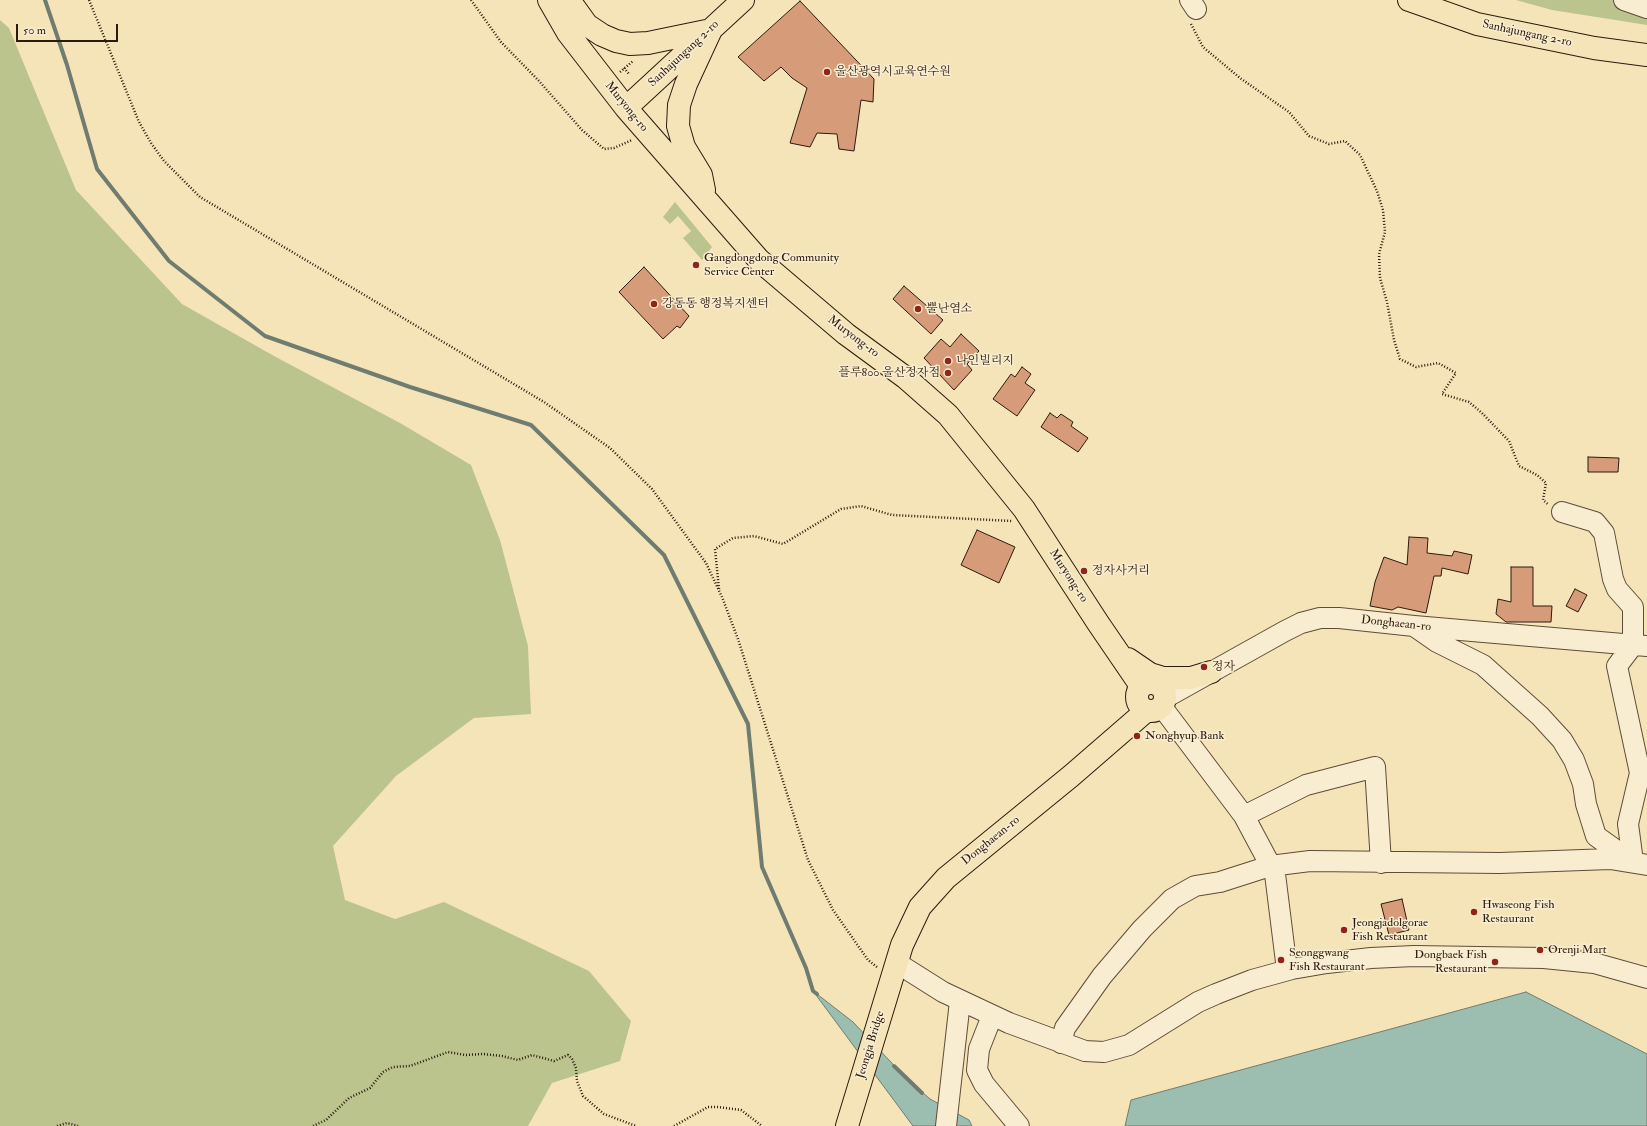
<!DOCTYPE html>
<meta charset="utf-8">
<style>
body{margin:0}
#map{position:relative;width:1647px;height:1126px;overflow:hidden;background:#f5e4b8;font-family:"IM FELL Double Pica",serif}
canvas{display:block}
.scale{position:absolute;left:16px;top:24px;width:102px;height:18px;box-sizing:border-box;border:2px solid #2d1a0e;border-top:0;padding-left:5px;font-size:12px;line-height:14px;white-space:nowrap;color:#2d1a0e;-webkit-text-stroke:3px #f8edd1;paint-order:stroke}
</style>
<div id="map">
<canvas width="1647" height="1126"></canvas>
<div class="scale">50 m</div>
</div>
<script>
const c = document.querySelector('canvas').getContext('2d');
c.lineJoin = 'round';
function fillPath(path, color) {
  c.fillStyle = color;
  c.fill(path, 'evenodd');
}
function poly(rows) {
  const path = new Path2D();
  for (const r of rows) {
    if (r.length === 3) {
      path.moveTo(r[0] + r[2], r[1]);
      path.arc(r[0], r[1], r[2], 0, 2 * Math.PI);
      continue;
    }
    path.moveTo(r[0], r[1]);
    for (let i = 2; i < r.length; i += 2) path.lineTo(r[i], r[i + 1]);
  }
  return path;
}
function trace(path, color, width, dash) {
  c.strokeStyle = color;
  c.lineWidth = width;
  c.lineCap = dash ? 'butt' : 'round';
  c.setLineDash(dash || []);
  c.stroke(path);
}
function label(font, color, halo, rows, align = 'center') {
  c.font = font + ' "IM FELL Double Pica","Noto Serif KR",serif';
  c.lineWidth = 3;
  c.setLineDash([]);
  c.textBaseline = 'middle';
  c.strokeStyle = halo;
  c.fillStyle = color;
  for (const [text, x, y, turn = 0] of rows) {
    c.save();
    c.translate(x, y);
    c.rotate((+turn || 0) * Math.PI / 180);
    c.textAlign = isNaN(turn) ? turn : align;
    if (halo) c.strokeText(text, 0, 0);
    c.fillText(text, 0, 0);
    c.restore();
  }
}
fillPath(poly([
 [1516,0,1647,0,1647,25,1552,10],
 [0,20,9,28,76,190,182,304,274,356,400,423,471,465,500,540,528,646,531,714,474,718,396,776,333,846,345,900,395,919,444,902,589,971,631,1021,620,1061,552,1083,528,1126,0,1126],
 [675,202,712,247,702,260,683,238,691,231,678,216,670,224,663,217]
]), '#bcc48e');
const water = poly([
 [813,991,853,1022,906,1078,930,1099,969,1120,972,1126,913,1126,813,991],
 [1526,992,1647,1054,1647,1126,1125,1126,1131,1100,1526,992]
]);
fillPath(water, '#9cbeb0');
trace(water, '#707c6f', 1);
trace(poly([
 [45,0,67,65,97,169,169,261,265,336,410,387,531,425,664,555,748,724,762,867,806,968,813,991,817,994],
 [894,1066,922,1093]
]), '#707c6f', 4);
const building = poly([
 [800,1,874,79,873,102,861,100,854,151,839,149,837,134,817,133,810,147,790,143,807,88,792,78,781,67,764,81,738,57,800,1],
 [644,267,689,316,680,328,677,326,663,339,619,292,644,267],
 [904,286,943,320,931,334,893,299,904,286],
 [961,334,979,351,967,364,972,370,954,390,924,358,941,339,950,347,961,334],
 [1022,367,1031,374,1025,383,1035,390,1017,416,993,399,1011,374,1015,377,1022,367],
 [1050,413,1057,418,1061,414,1073,422,1071,426,1088,438,1078,452,1041,427,1050,413],
 [1588,457,1619,458,1618,472,1588,472,1588,457],
 [977,530,1015,547,999,583,961,565,977,530],
 [1409,537,1428,538,1427,553,1452,556,1454,551,1472,555,1468,574,1442,568,1441,576,1434,576,1426,613,1398,607,1392,610,1370,606,1375,582,1384,557,1407,565,1409,537],
 [1511,567,1533,567,1533,606,1552,606,1551,622,1506,622,1496,614,1498,599,1511,602,1511,567],
 [1575,589,1587,595,1578,612,1566,606,1575,589],
 [1402,899,1409,930,1389,935,1381,904,1402,899]
]);
fillPath(building, '#d69b78');
trace(building, '#2d1a0e', 1);
const minor = poly([
 [1190,0,1196,9],
 [1624,0,1647,8],
 [1562,512,1595,522,1604,533,1613,579,1617,589,1633,607,1633,645,1617,666,1640,773,1628,824,1633,862],
 [1414,626,1437,642,1483,665,1540,716,1562,740,1574,760,1583,784,1586,804,1596,836,1631,861],
 [1165,698,1285,631,1301,623,1320,618,1339,618,1414,626,1647,646],
 [1162,707,1244,816,1275,874,1287,970],
 [1244,816,1306,785,1375,767,1381,863],
 [897,963,943,992,1009,1023,1085,1051,1104,1052,1129,1045,1198,1002,1216,994,1252,980,1292,969,1327,963,1371,958,1414,956,1544,958,1594,963,1647,978],
 [992,1016,979,1049,977,1070,984,1084,1019,1126],
 [1061,1043,1065,1028,1102,976,1142,929,1172,899,1195,886,1220,882,1270,866,1310,861,1500,863,1610,859,1647,865],
 [946,1126,960,1001]
]);
const major = poly([
 [549,0,568,33,626,108,759,260,846,334,906,378,948,415,1024,509,1098,623,1141,686],
 [569,0,587,25,602,35,616,41,630,44,648,43,711,30],
 [1409,0,1477,24,1594,48,1647,55],
 [626,108,743,0],
 [704,190,701,175,684,147,678,126,679,105,686,84,711,30],
 [1128,659,1150,674,1163,678,1191,678,1211,672],
 [1151,697,14],
 [847,1126,902,945,920,907,946,878,1071,776,1146,711]
]);
trace(minor, '#5f4c38', 22);
trace(major, '#2d1a0e', 24);
trace(poly([
 [89,0,139,122,151,143,164,161,200,197,544,402,610,448,652,489,706,563,722,597,738,639,808,860,833,910,868,960,877,967],
 [471,0,501,42,539,81,582,130,604,149,614,148,632,140],
 [1191,24,1203,47,1240,78,1289,112,1309,136,1329,144,1345,141,1360,155,1377,191,1383,210,1385,232,1379,254,1380,278,1387,302,1394,340,1400,359,1416,367,1438,363,1456,373,1442,394,1469,402,1482,413,1509,441,1519,466,1537,475,1546,483,1543,500,1549,505],
 [624,68,629,74],
 [620,72,633,61],
 [719,589,715,549,733,538,754,536,783,544,841,509,861,506,892,515,1012,521],
 [57,1126,67,1123,78,1126],
 [313,1126,326,1120,349,1098,370,1088,383,1072,393,1067,410,1066,448,1052,465,1055,483,1054,502,1056,518,1060,532,1055,554,1061,568,1055,572,1059,576,1068,577,1081,583,1096,604,1114,636,1126],
 [674,1126,708,1107,718,1107,741,1110,762,1126]
]), '#2d1a0e', 2.5, [1, 2]);
trace(minor, '#f8edd1', 20);
trace(major, '#f5e4b8', 22);
for (const [x, y, r, color] of [
 [827,72,4,"#8f2418"],
 [696,265,4,"#8f2418"],
 [654,304,4,"#8f2418"],
 [918,309,4,"#8f2418"],
 [948,361,4,"#8f2418"],
 [948,373,4,"#8f2418"],
 [1084,571,4,"#8f2418"],
 [1204,667,4,"#8f2418"],
 [1137,736,4,"#8f2418"],
 [1474,912,4,"#8f2418"],
 [1344,930,4,"#8f2418"],
 [1540,950,4,"#8f2418"],
 [1281,960,4,"#8f2418"],
 [1495,962,4,"#8f2418"]
]) {
  const dot = new Path2D();
  dot.arc(x, y, r, 0, 2 * Math.PI);
  c.fillStyle = color;
  c.fill(dot);
  trace(dot, '#f8edd1', 1.5);
}
label('12px', '#2d1a0e', '#f8edd1', [
 ["Sanhajungang 2-ro",1527,34,12],
 ["Sanhajungang 2-ro",684,54,-43],
 ["Muryong-ro",626,107,51],
 ["Muryong-ro",853,337,37],
 ["Muryong-ro",1068,576,57],
 ["Donghaean-ro",1396,624,6],
 ["Donghaean-ro",991,841,-39],
 ["Jeongja Bridge",871,1045,-73]
]);
label('12px', '#2d1a0e', '#f8edd1', [
 ["울산광역시교육연수원",835,72],
 ["Gangdongdong Community",704,258],
 ["Service Center",704,272],
 ["강동동 행정복지센터",662,304],
 ["뿔난염소",926,309],
 ["나인빌리지",956,361],
 ["플루800 울산정자점",940,373,"right"],
 ["정자사거리",1092,571],
 ["정자",1212,667],
 ["Nonghyup Bank",1145,736],
 ["Hwaseong Fish",1482,905],
 ["Restaurant",1482,919],
 ["Jeongjadolgorae",1352,923],
 ["Fish Restaurant",1352,937],
 ["Orenji Mart",1548,950],
 ["Seonggwang",1289,953],
 ["Fish Restaurant",1289,967],
 ["Dongbaek Fish",1487,955,"right"],
 ["Restaurant",1487,969,"right"]
], 'left');
</script>
